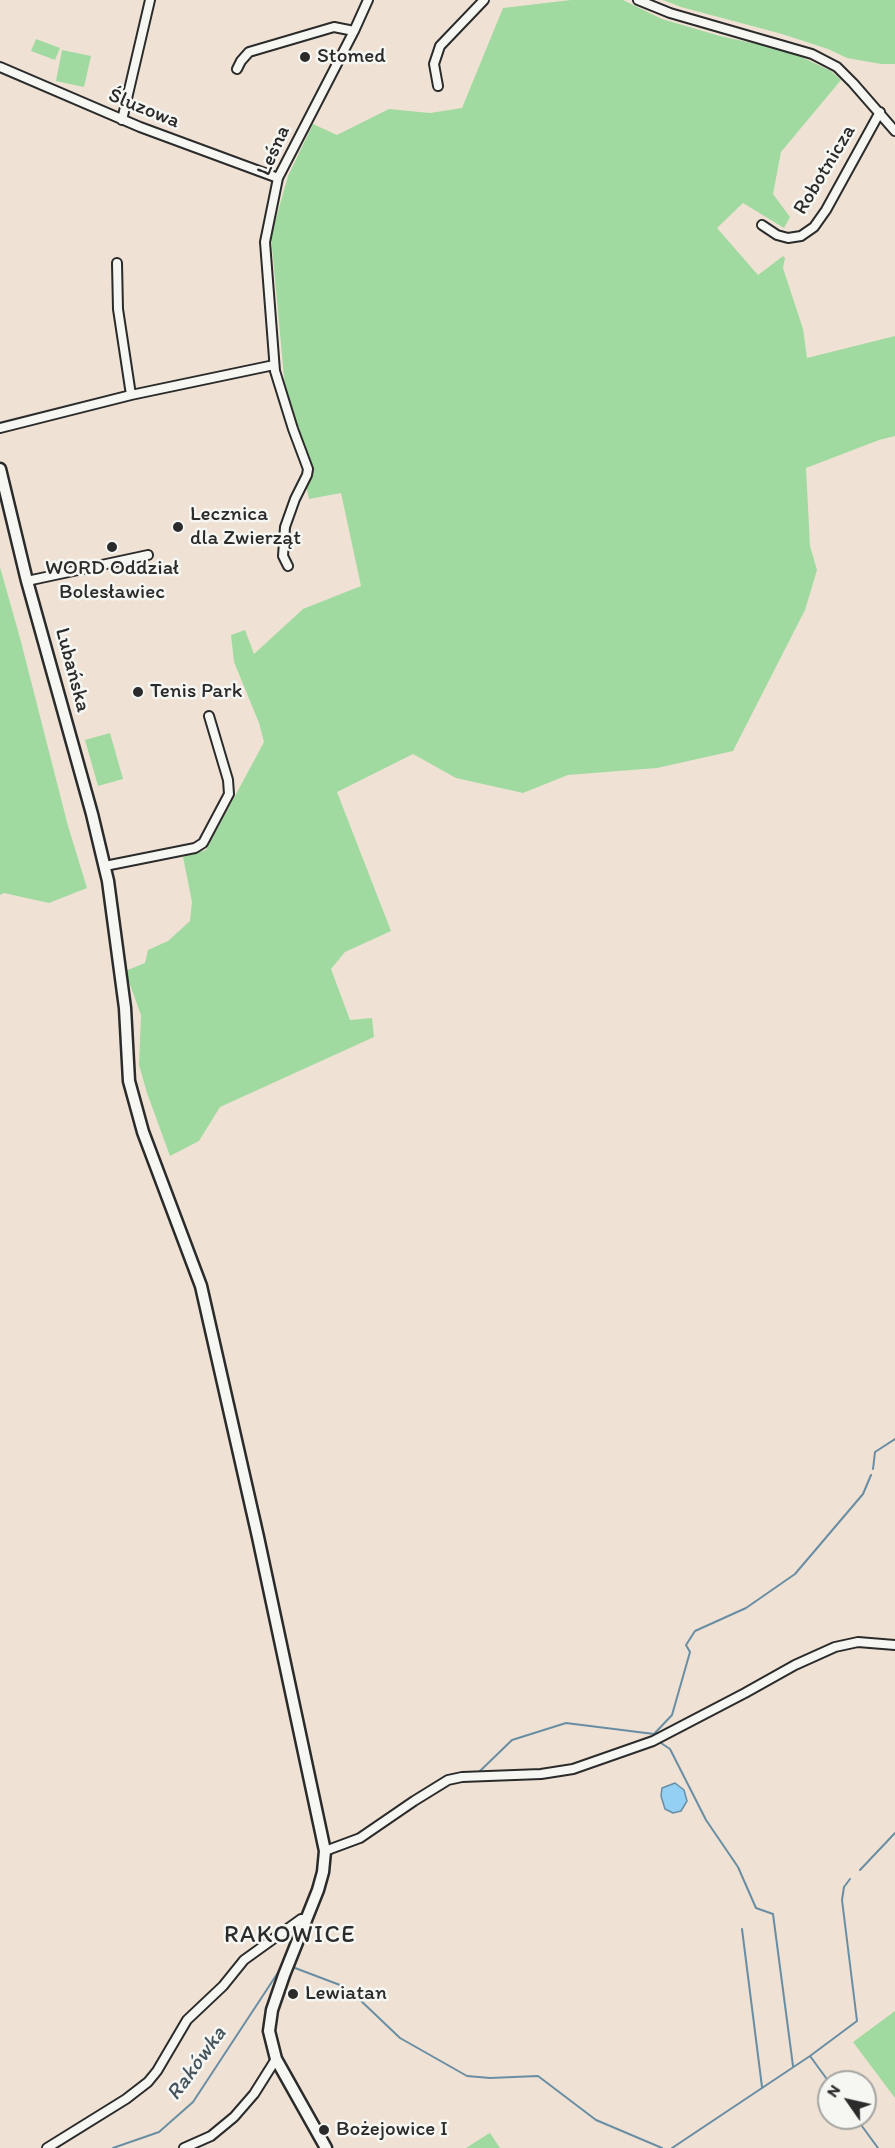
<!DOCTYPE html>
<meta charset="utf-8">
<style>
body{margin:0}
#map{position:relative;width:895px;height:2148px;overflow:hidden;background:#efe2d4;font-family:Itim,sans-serif}
canvas{display:block}
.north{position:absolute;left:817px;top:2070px;width:60px;height:60px;box-sizing:border-box;background:#f6f6f2;border:2px solid #a5a5a2;border-radius:50%;rotate:304deg;font-size:16px;font-weight:700;line-height:24px;text-align:center;color:#2b2b2b}
.north::after{content:'';display:block;margin:auto;width:21px;height:27px;background:#2b2b2b;clip-path:polygon(50% 0,100% 100%,50% 72%,0 100%)}
</style>
<div id="map">
<canvas width="895" height="2148"></canvas>
<div class="north">N</div>
</div>
<script>
const c = document.querySelector('canvas').getContext('2d');
c.lineJoin = 'round';
function fillPath(path, color) {
  c.fillStyle = color;
  c.fill(path, 'evenodd');
}
function poly(rows) {
  const path = new Path2D();
  for (const r of rows) {
    path.moveTo(r[0], r[1]);
    for (let i = 2; i < r.length; i += 2) path.lineTo(r[i], r[i + 1]);
  }
  return path;
}
function trace(path, color, width, dash) {
  c.strokeStyle = color;
  c.lineWidth = width;
  c.lineCap = dash ? 'butt' : 'round';
  c.setLineDash(dash || []);
  c.stroke(path);
}
function label(font, color, halo, rows, align = 'center') {
  c.font = font + ' Itim,sans-serif';
  c.lineWidth = 5;
  c.setLineDash([]);
  c.textBaseline = 'middle';
  c.strokeStyle = halo;
  c.fillStyle = color;
  for (const [text, x, y, turn = 0] of rows) {
    c.save();
    c.translate(x, y);
    c.rotate((+turn || 0) * Math.PI / 180);
    c.textAlign = isNaN(turn) ? turn : align;
    if (halo) c.strokeText(text, 0, 0);
    c.fillText(text, 0, 0);
    c.restore();
  }
}
fillPath(poly([
 [571,0,623,0,662,19,720,36,789,51,831,71,841,80,781,152,773,194,790,217,784,228,743,203,717,228,758,275,783,256,785,258,783,268,803,329,807,358,895,336,895,436,879,440,806,468,810,546,817,570,805,610,733,751,657,768,568,775,523,793,456,778,413,754,337,792,391,931,345,952,331,969,350,1020,372,1018,374,1037,220,1107,199,1141,170,1156,147,1093,139,1065,141,1015,125,971,145,963,148,950,168,941,190,921,192,902,183,857,206,850,264,742,259,723,234,662,231,635,245,630,254,654,303,609,361,586,341,493,309,499,285,388,271,236,288,176,313,124,337,135,389,109,430,113,462,108,503,8],
 [663,0,895,0,895,64,881,64,847,58,828,49,782,34,681,7],
 [36,39,60,48,55,60,31,51],
 [62,50,91,56,84,87,56,81],
 [0,567,20,638,68,826,87,888,49,903,4,893,0,895],
 [110,733,123,779,98,786,85,740],
 [895,2011,895,2098,853,2042],
 [490,2133,500,2148,466,2148,488,2134]
]), '#a1daa0');
const water = poly([
 [675,1783,684,1790,687,1801,681,1811,673,1813,665,1809,661,1796,662,1788,675,1783]
]);
fillPath(water, '#93d0f4');
trace(water, '#698ea4', 1.5);
trace(poly([
 [873,1469,875,1452,895,1439],
 [661,1743,670,1749,706,1820,738,1867,756,1908,773,1914,793,2066],
 [480,1771,512,1740,566,1723,654,1734,672,1715,690,1652,686,1645,695,1631,746,1608,795,1574,863,1494,871,1475],
 [860,1870,895,1833],
 [742,1929,762,2087],
 [295,1968,340,1985,358,1998,400,2038,467,2076,490,2078,538,2076,596,2120,662,2148],
 [810,2056,829,2082],
 [856,2118,878,2148],
 [113,2148,159,2132,193,2102,281,1968],
 [672,2148,810,2056,857,2021,842,1900,844,1887,850,1879]
]), '#698ea4', 2);
const street = poly([
 [638,0,670,13,812,54,837,67,853,83,895,131],
 [0,67,140,127,278,178],
 [237,69,241,61,249,52,334,27,354,31],
 [438,86,434,64,440,46,484,0],
 [122,120,150,0],
 [762,225,777,235,788,238,801,236,814,227,826,210,880,112],
 [117,263,118,309,131,395],
 [0,428,131,395,274,365],
 [288,566,283,556,285,527,295,499,307,475,308,469,293,429,275,371,265,242,278,178,354,31,368,0],
 [27,581,148,555],
 [105,866,195,848,203,843,229,794,228,780,209,716],
 [325,1851,360,1838,414,1801,448,1780,462,1777,541,1774,573,1769,653,1741,745,1693,795,1665,835,1647,858,1642,895,1645],
 [47,2148,126,2099,148,2082,157,2071,187,2020,223,1986,244,1960,301,1919,307,1919],
 [184,2148,211,2136,234,2117,254,2094,276,2059]
]);
const secondary = poly([
 [0,469,27,581,92,814,108,881,125,1008,129,1081,143,1132,201,1286,258,1537,325,1851,323,1872,318,1890,284,1975,272,2010,269,2031,276,2059,326,2148]
]);
trace(street, '#2b2b2b', 12);
trace(secondary, '#2b2b2b', 15);
trace(street, '#f6f6f2', 8);
trace(secondary, '#f6f6f2', 10);
for (const [x, y, r, color] of [
 [305,57,6,"#2b2b2b"],
 [178,527,6,"#2b2b2b"],
 [112,547,6,"#2b2b2b"],
 [138,692,6,"#2b2b2b"],
 [293,1994,6,"#2b2b2b"],
 [324,2130,6,"#2b2b2b"]
]) {
  const dot = new Path2D();
  dot.arc(x, y, r, 0, 2 * Math.PI);
  c.fillStyle = color;
  c.fill(dot);
  trace(dot, '#f6f6f2', 2);
}
label('21px', '#2b2b2b', '#f6f6f2', [
 ["Stomed",317,57],
 ["Lecznica",190,515],
 ["dla Zwierząt",190,539],
 ["WORD Oddział",112,569,"center"],
 ["Bolesławiec",112,593,"center"],
 ["Tenis Park",150,692],
 ["Lewiatan",305,1994],
 ["Bożejowice I",336,2130]
], 'left');
label('21px', '#2b2b2b', '#f6f6f2', [
 ["Śluzowa",144,109,22],
 ["Leśna",274,151,-66],
 ["Robotnicza",825,170,-59],
 ["Lubańska",72,670,75]
]);
label('italic 22px', '#45545d', '#f6f6f2', [
 ["Rakówka",197,2064,-54]
]);
c.letterSpacing = '1.5px';
label('24px', '#2b2b2b', '#f6f6f2', [
 ["RAKOWICE",290,1936]
]);
c.letterSpacing = '0px';
</script>
